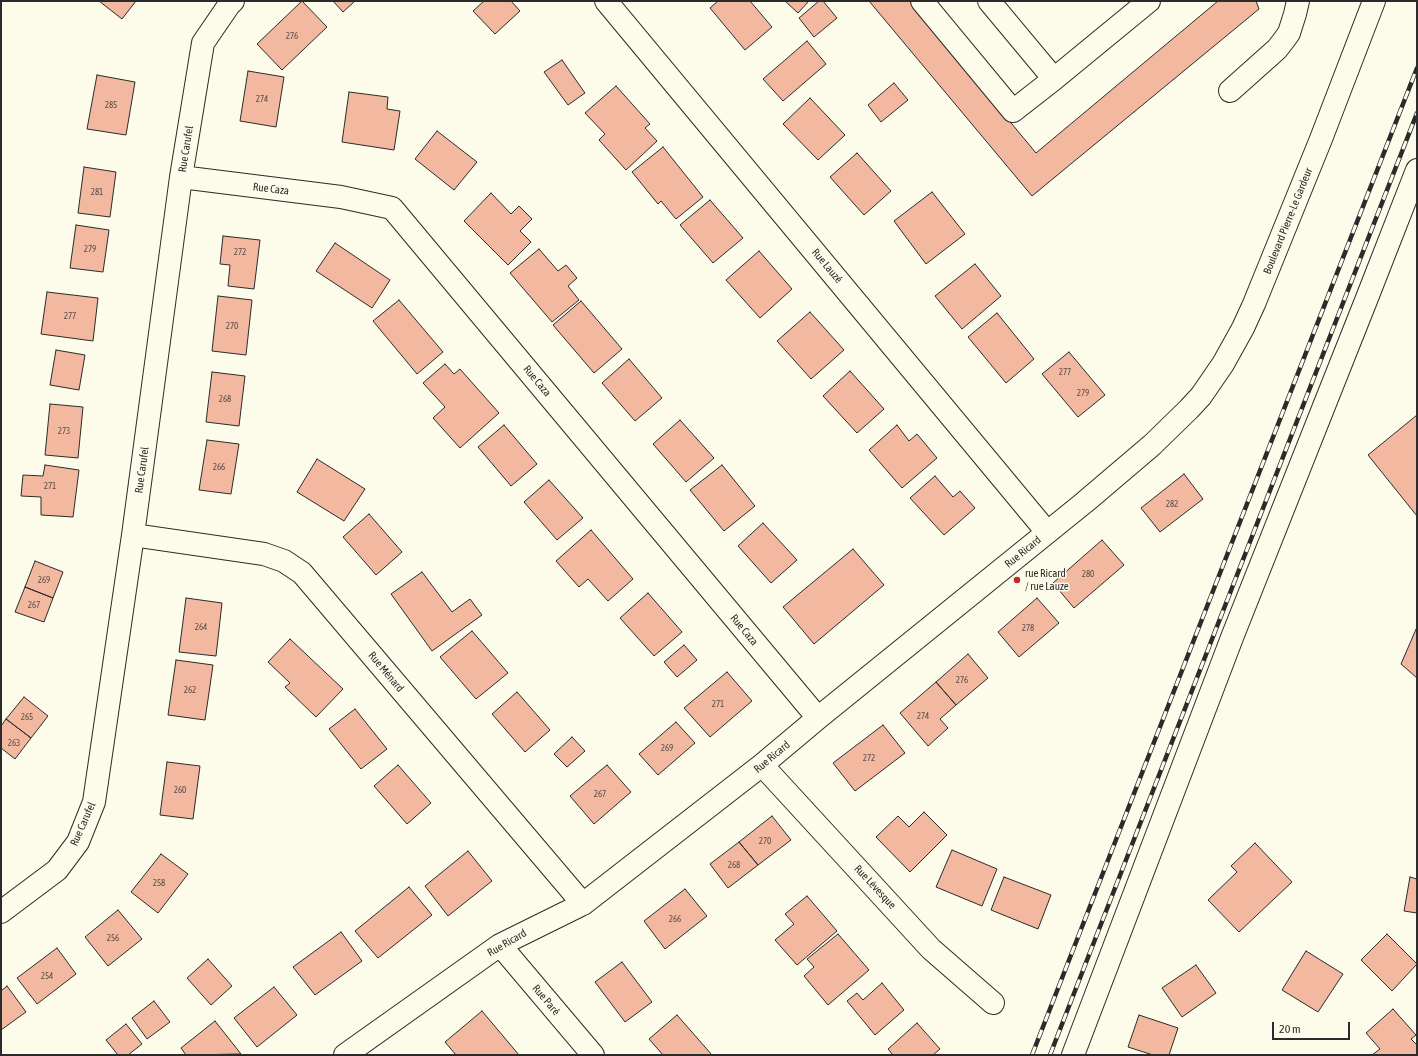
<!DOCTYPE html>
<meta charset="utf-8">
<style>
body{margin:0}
#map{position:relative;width:1418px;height:1056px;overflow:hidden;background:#fdfbea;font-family:"Asap Condensed",sans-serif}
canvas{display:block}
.frame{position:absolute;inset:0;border:2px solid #2b2b2b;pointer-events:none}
.scale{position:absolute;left:1272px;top:1022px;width:78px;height:18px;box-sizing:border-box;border:2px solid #2b2b2b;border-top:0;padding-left:5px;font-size:12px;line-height:14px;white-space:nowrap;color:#2b2b2b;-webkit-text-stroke:3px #fdfbea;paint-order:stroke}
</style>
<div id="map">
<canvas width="1418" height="1056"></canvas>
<div class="frame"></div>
<div class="scale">20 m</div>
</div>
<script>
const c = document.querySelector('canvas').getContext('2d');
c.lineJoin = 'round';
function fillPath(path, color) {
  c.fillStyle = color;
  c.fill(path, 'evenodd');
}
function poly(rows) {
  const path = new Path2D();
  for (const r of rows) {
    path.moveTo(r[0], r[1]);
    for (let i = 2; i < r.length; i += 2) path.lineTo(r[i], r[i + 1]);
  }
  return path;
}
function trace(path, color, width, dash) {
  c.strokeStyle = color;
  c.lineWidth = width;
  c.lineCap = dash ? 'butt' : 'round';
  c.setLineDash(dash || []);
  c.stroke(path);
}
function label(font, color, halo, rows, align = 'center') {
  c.font = font + ' "Asap Condensed",sans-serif';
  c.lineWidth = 3;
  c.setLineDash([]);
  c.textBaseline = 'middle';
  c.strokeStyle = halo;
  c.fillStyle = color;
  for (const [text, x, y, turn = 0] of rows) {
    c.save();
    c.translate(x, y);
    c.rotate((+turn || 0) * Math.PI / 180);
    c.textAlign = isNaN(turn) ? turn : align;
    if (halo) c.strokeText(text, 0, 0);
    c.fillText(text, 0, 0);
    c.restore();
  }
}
const building = poly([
 [99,1,136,1,122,19,99,1],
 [302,1,327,27,282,70,257,44,302,1],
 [333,1,355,1,343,12,333,1],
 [484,1,511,1,520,11,495,34,473,11,484,1],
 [718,1,750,1,772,27,745,50,710,8,718,1],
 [785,1,809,1,798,13,785,1],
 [819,1,823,1,837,18,814,37,799,18,819,1],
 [869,1,910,1,1036,153,1218,1,1256,1,1259,9,1032,196,869,1],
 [807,41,826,64,783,101,763,79,807,41],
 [562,60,585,93,568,105,544,72,562,60],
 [248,71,284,77,276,127,240,121,248,71],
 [97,75,135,82,126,135,87,129,97,75],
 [894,83,908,100,881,122,868,105,894,83],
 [616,86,650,124,645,128,657,141,626,170,599,140,605,134,585,113,616,86],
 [349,92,388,97,387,109,400,111,394,150,342,142,349,92],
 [810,98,845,135,818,160,783,124,810,98],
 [437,131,477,162,454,190,415,159,437,131],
 [663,147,703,197,676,219,661,201,658,204,632,172,663,147],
 [857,153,891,191,864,215,830,177,857,153],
 [84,167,116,172,110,217,78,213,84,167],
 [932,192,965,234,926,264,894,221,932,192],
 [491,193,511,214,519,206,532,219,520,231,531,242,508,265,464,221,491,193],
 [710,200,743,238,713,263,680,225,710,200],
 [76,225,109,230,103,272,70,268,76,225],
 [223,236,260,240,254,289,228,286,230,265,220,264,223,236],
 [335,243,390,280,372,308,316,271,335,243],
 [539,249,558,271,566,265,577,278,568,286,579,300,552,322,510,273,539,249],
 [759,251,792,289,760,318,726,280,759,251],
 [975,264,1001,296,962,329,935,296,975,264],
 [47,292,98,298,93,341,41,334,47,292],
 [218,296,252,300,246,355,212,351,218,296],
 [399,300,443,352,417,374,373,321,399,300],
 [581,301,622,349,594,373,553,325,581,301],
 [810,312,844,350,811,379,777,341,810,312],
 [997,313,1034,359,1006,383,968,337,997,313],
 [56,350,85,355,79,390,50,385,56,350],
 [1069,352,1105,395,1078,417,1042,374,1069,352],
 [629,359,662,398,635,421,602,383,629,359],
 [445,364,454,374,460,369,499,413,460,448,433,418,445,407,423,383,445,364],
 [850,371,884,409,857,433,823,396,850,371],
 [212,372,245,376,239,426,206,422,212,372],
 [50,404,83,407,78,458,45,455,50,404],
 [1417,415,1417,516,1368,455,1417,415],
 [680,420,714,458,686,482,653,444,680,420],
 [504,425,537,464,511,486,478,447,504,425],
 [897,425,909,441,917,434,937,458,902,488,869,450,897,425],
 [207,440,239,444,231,494,199,490,207,440],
 [317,459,365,489,344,521,297,492,317,459],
 [45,465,79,470,73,517,41,515,41,497,21,496,23,475,43,476,45,465],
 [722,465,755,506,724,531,690,490,722,465],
 [1184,474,1203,499,1160,532,1141,508,1184,474],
 [935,476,953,497,960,491,975,508,944,535,910,498,935,476],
 [549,480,583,518,557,540,524,502,549,480],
 [369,514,402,552,376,575,343,537,369,514],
 [763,523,797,560,771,583,738,546,763,523],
 [591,530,633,579,608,601,588,579,579,587,556,561,591,530],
 [1102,540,1124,565,1074,608,1053,583,1102,540],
 [853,549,884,585,814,644,783,607,853,549],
 [35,561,63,572,53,598,25,587,35,561],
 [422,572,452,612,470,599,482,615,432,651,391,594,422,572],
 [25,587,53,598,44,622,15,612,25,587],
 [648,593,682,632,654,656,620,618,648,593],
 [186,598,222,603,216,656,179,652,186,598],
 [1037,598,1059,623,1019,657,998,632,1037,598],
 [1417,627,1417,678,1401,664,1417,627],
 [472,631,508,673,476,699,440,657,472,631],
 [290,639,343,689,316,717,285,687,290,683,268,662,290,639],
 [684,645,697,660,677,677,664,662,684,645],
 [968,654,988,678,956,705,936,682,968,654],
 [176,660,213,665,205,720,168,715,176,660],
 [727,672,752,701,710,737,684,708,727,672],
 [936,682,956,705,940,719,948,728,928,746,900,713,936,682],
 [517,692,550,730,525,752,492,714,517,692],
 [24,697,48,716,31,738,6,719,24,697],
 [355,709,387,749,361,769,329,729,355,709],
 [6,719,31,738,15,759,1,748,1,726,6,719],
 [676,722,695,743,658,775,639,754,676,722],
 [883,725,905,753,855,791,833,763,883,725],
 [572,737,585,751,567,767,554,754,572,737],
 [167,762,200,766,193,819,160,815,167,762],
 [398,765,431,803,407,824,374,786,398,765],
 [607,765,631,792,594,824,570,796,607,765],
 [924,812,947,835,910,872,876,837,898,816,909,827,924,812],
 [772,816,791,840,758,865,739,842,772,816],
 [739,842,758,865,728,888,710,864,739,842],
 [1255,843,1292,882,1239,932,1208,900,1237,872,1231,866,1255,843],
 [952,850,997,869,982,906,936,887,952,850],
 [468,851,492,881,448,916,425,886,468,851],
 [161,854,188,874,158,913,131,892,161,854],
 [1004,877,1051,895,1038,929,991,910,1004,877],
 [1410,877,1417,879,1417,913,1404,911,1410,877],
 [409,887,432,915,378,958,355,931,409,887],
 [685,889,707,916,665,949,644,921,685,889],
 [807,896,837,931,797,965,775,940,794,924,785,914,807,896],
 [118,910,142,939,108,966,85,937,118,910],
 [341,932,362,961,315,995,293,967,341,932],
 [838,934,869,970,828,1005,804,976,814,967,807,959,838,934],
 [1387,934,1417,964,1392,991,1361,960,1387,934],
 [57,948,76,974,37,1004,17,978,57,948],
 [1306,951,1343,974,1318,1012,1282,990,1306,951],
 [208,959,232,986,211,1005,187,978,208,959],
 [622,962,652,1002,625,1022,595,982,622,962],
 [1196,965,1216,993,1182,1017,1162,988,1196,965],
 [882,983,904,1010,875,1035,847,1001,857,993,863,1000,882,983],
 [7,986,26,1012,1,1030,1,991,7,986],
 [274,987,297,1015,257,1047,234,1018,274,987],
 [154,1001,170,1022,147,1039,132,1018,154,1001],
 [1393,1009,1416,1035,1411,1039,1417,1045,1417,1055,1372,1055,1380,1049,1366,1033,1393,1009],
 [482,1011,519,1055,456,1055,445,1042,482,1011],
 [677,1015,712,1055,663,1055,649,1039,677,1015],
 [1139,1015,1178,1028,1169,1055,1153,1055,1128,1047,1139,1015],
 [215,1021,241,1054,186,1055,181,1048,215,1021],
 [917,1023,940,1049,933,1055,893,1055,888,1049,917,1023],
 [126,1024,142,1044,128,1055,118,1055,106,1040,126,1024]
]);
fillPath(building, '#f2b8a0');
trace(building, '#2b2b2b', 1);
const minor = poly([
 [606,1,1047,532],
 [922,1,1013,111,1054,79],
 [989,1,1054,79,1149,1],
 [1230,91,1277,49,1284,40,1289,33,1295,14,1298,1],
 [181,177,341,197,392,208,818,718],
 [133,535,264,554,284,561,302,573,583,904],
 [762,765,931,949,993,1003],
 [1,912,57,870,78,842,94,802,133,535,181,177,203,43,229,5,233,1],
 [500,945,593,1055],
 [345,1055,500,945,583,904,762,765,818,718,1085,502,1152,445,1189,409,1201,396,1223,364,1243,328,1254,304,1321,139,1374,1],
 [1073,1055,1233,635,1367,298,1417,170]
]);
trace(minor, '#2b2b2b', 24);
trace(minor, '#fdfbea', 22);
const rail = poly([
 [1032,1055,1417,68],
 [1050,1055,1417,113]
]);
trace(rail, '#2b2b2b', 4.5);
trace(rail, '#fdfbea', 3, [9]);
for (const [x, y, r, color] of [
 [1017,580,4,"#c62828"]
]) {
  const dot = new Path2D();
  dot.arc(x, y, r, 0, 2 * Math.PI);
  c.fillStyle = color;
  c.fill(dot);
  trace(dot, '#fdfbea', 1.5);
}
label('9px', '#5d4e48', null, [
 ["276",292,36],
 ["274",262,99],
 ["285",111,105],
 ["281",97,192],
 ["279",90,249],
 ["272",240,252],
 ["277",70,316],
 ["270",232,326],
 ["277",1065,372],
 ["279",1083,393],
 ["268",225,399],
 ["273",64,431],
 ["266",219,467],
 ["271",50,486],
 ["282",1172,504],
 ["280",1088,574],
 ["269",44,580],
 ["267",34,605],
 ["264",201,627],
 ["278",1028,628],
 ["276",962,680],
 ["262",190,690],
 ["271",718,704],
 ["274",923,716],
 ["265",27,717],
 ["263",14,743],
 ["269",667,748],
 ["272",869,758],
 ["260",180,790],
 ["267",600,794],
 ["270",765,841],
 ["268",734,865],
 ["258",159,883],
 ["266",675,919],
 ["256",113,938],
 ["254",47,976]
]);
label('11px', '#2b2b2b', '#fdfbea', [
 ["Rue Carufel",186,149,-81],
 ["Rue Caza",271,189,7],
 ["Boulevard Pierre-Le Gardeur",1288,221,-68],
 ["Rue Lauzé",827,266,50],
 ["Rue Caza",537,381,50],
 ["Rue Carufel",142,470,-82],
 ["Rue Ricard",1023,552,-39],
 ["Rue Caza",744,630,50],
 ["Rue Ménard",386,672,50],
 ["Rue Ricard",772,757,-40],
 ["Rue Carufel",83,824,-66],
 ["Rue Lévesque",875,887,47],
 ["Rue Ricard",507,943,-30],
 ["Rue Paré",546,1000,50]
]);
label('11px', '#2b2b2b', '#fdfbea', [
 ["rue Ricard",1025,574],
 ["/ rue Lauze",1025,587]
], 'left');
</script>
